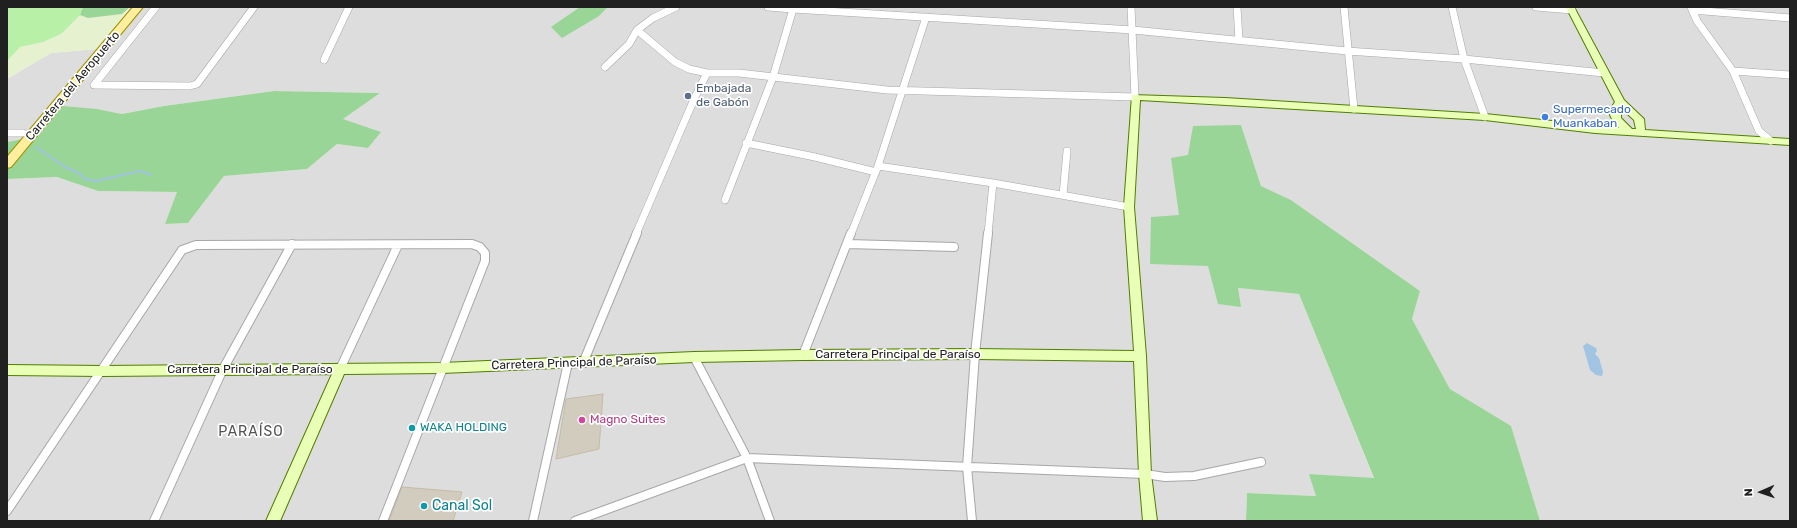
<!DOCTYPE html>
<meta charset="utf-8">
<style>
body{margin:0}
#map{position:relative;width:1797px;height:528px;overflow:hidden;background:#f2f1e6;font-family:Rubik,sans-serif}
canvas{display:block}
.frame{position:absolute;inset:0;border:8px solid #202020;pointer-events:none}
.north{position:absolute;left:1741px;top:472px;width:40px;height:40px;-webkit-text-stroke:3px #fff;paint-order:stroke;rotate:268deg;font-size:11px;font-weight:700;line-height:16px;text-align:center;color:#202020}
.north::after{content:'';display:block;margin:auto;width:14px;height:18px;background:#202020;clip-path:polygon(50% 0,100% 100%,50% 72%,0 100%)}
</style>
<div id="map">
<canvas width="1797" height="528"></canvas>
<div class="frame"></div>
<div class="north">N</div>
</div>
<script>
const c = document.querySelector('canvas').getContext('2d');
c.lineJoin = 'round';
function fillPath(path, color) {
  c.fillStyle = color;
  c.fill(path, 'evenodd');
}
function poly(rows) {
  const path = new Path2D();
  for (const r of rows) {
    path.moveTo(r[0], r[1]);
    for (let i = 2; i < r.length; i += 2) path.lineTo(r[i], r[i + 1]);
  }
  return path;
}
function trace(path, color, width, dash) {
  c.strokeStyle = color;
  c.lineWidth = width;
  c.lineCap = dash ? 'butt' : 'round';
  c.setLineDash(dash || []);
  c.stroke(path);
}
function label(font, color, halo, rows, align = 'center') {
  c.font = font + ' Rubik,sans-serif';
  c.lineWidth = 3.5;
  c.setLineDash([]);
  c.textBaseline = 'middle';
  c.strokeStyle = halo;
  c.fillStyle = color;
  for (const [text, x, y, turn = 0] of rows) {
    c.save();
    c.translate(x, y);
    c.rotate((+turn || 0) * Math.PI / 180);
    c.textAlign = isNaN(turn) ? turn : align;
    if (halo) c.strokeText(text, 0, 0);
    c.fillText(text, 0, 0);
    c.restore();
  }
}
fillPath(poly([
 [132,7,580,7,599,16,608,7,1790,7,1790,521,1540,521,1511,427,1450,389,1412,319,1420,291,1291,200,1261,186,1241,125,1208,266,1238,288,1299,294,1374,479,1310,474,1317,496,1247,493,1246,521,7,521,7,179,57,177,98,191,178,192,165,224,188,223,224,176,307,169,337,144,368,148,380,132,342,119,380,93,274,91,164,106,122,114,97,109,23,139,7,142,7,79,51,53,97,49]
]), '#dedddd');
fillPath(poly([
 [127,13,97,49,51,53,7,79,7,61,20,47,43,42,61,34,80,15,88,18]
]), '#e6f2cf');
fillPath(poly([
 [7,7,83,7,80,15,61,34,43,42,20,47,7,61]
]), '#b8f0a7');
fillPath(poly([
 [83,7,130,7,122,14,88,18,80,15],
 [580,7,608,7,599,16,562,38,551,27],
 [274,91,380,93,343,119,381,132,368,148,337,144,307,169,224,176,188,223,165,224,177,192,98,191,57,177,7,179,7,142,23,139,51,105,97,109,122,114,164,106],
 [1241,125,1261,186,1291,200,1420,291,1412,319,1450,389,1511,426,1540,521,1246,521,1247,493,1316,496,1309,474,1374,478,1299,294,1238,288,1241,307,1218,304,1208,266,1150,264,1151,217,1179,215,1171,158,1188,155,1193,126]
]), '#99d596');
fillPath(poly([
 [1587,343,1596,348,1597,351,1595,354,1599,358,1603,372,1602,376,1596,375,1590,370,1583,346]
]), '#a2c4e3');
trace(poly([
 [36,147,65,167,80,174,85,179,96,181,140,171,151,175]
]), '#a2c4e3', 2);
const building = poly([
 [603,394,599,449,556,459,566,399,603,394],
 [402,487,462,492,453,521,389,521,402,487]
]);
fillPath(building, '#d2ccbe');
trace(building, '#c5bca6', 1);
const streetFar1 = poly([
 [156,7,94,85,190,86,197,84,254,7],
 [768,7,793,9],
 [1237,7,1239,40],
 [1344,7,1354,109],
 [1452,7,1464,59,1485,117],
 [1536,7,1572,10],
 [1691,7,1697,21,1733,71,1759,131,1771,141],
 [1692,10,1790,18],
 [637,30,675,62,689,69,707,73],
 [324,60,349,7],
 [605,67,629,44,637,30,653,18,676,7],
 [1733,71,1790,75],
 [7,133,23,133],
 [746,143,815,157,876,172],
 [878,166,993,183,1129,207],
 [1063,195,1067,151],
 [725,200,773,77,793,9,1133,30,1347,51,1464,59,1604,73],
 [636,234,695,97,707,73,739,73,887,90,1135,97,1131,7],
 [851,234,878,166,926,17],
 [988,234,993,183]
]);
const street = poly([
 [848,244,954,247],
 [803,355,851,233],
 [694,357,747,458,770,521],
 [583,363,637,233],
 [340,369,398,245],
 [7,511,182,250,196,245,472,244,480,247,485,253,485,261,383,521],
 [154,521,223,369,292,244],
 [533,521,568,363],
 [575,521,747,458,1145,474,1165,477,1194,476,1261,462],
 [972,521,967,467,975,354,988,233]
]);
const secondary = poly([
 [1566,7,1574,7,1624,100,1644,119,1645,130,1790,139,1790,145,1595,133,1485,120,1140,100,1134,207,1146,356,1151,474,1157,521,1143,521,1139,474,1134,361,975,359,803,360,694,362,442,373,344,374,280,521,266,521,332,374,102,376,7,375,7,365,102,366,442,363,694,352,803,350,975,349,1134,351,1124,207,1132,95,1225,98,1485,114,1619,128,1613,121,1610,115,1611,108,1615,102,1566,7],
 [1621,108,1634,120,1636,129,1632,129,1621,118,1621,108]
]);
const primary = poly([
 [133,7,143,7,11,167,7,168,7,157,133,7]
]);
trace(streetFar1, '#a7a7a7', 8);
trace(street, '#a7a7a7', 10);
trace(secondary, '#507e00', 2);
trace(primary, '#9c9100', 2);
trace(streetFar1, '#fff', 7);
trace(street, '#fff', 8);
fillPath(secondary, '#e9ffb6');
fillPath(primary, '#ffee9d');
for (const [x, y, r, color] of [
 [688,96,4,"#5c6f8a"],
 [1545,117,4,"#3f7fe0"],
 [582,420,4,"#d1479c"],
 [412,428,4,"#0f9aa8"],
 [424,506,4,"#0f9aa8"]
]) {
  const dot = new Path2D();
  dot.arc(x, y, r, 0, 2 * Math.PI);
  c.fillStyle = color;
  c.fill(dot);
  trace(dot, '#fff', 1.5);
}
label('12px', '#202020', '#fff', [
 ["Carretera del Aeropuerto",73,86,-50],
 ["Carretera Principal de Paraíso",898,355],
 ["Carretera Principal de Paraíso",574,363,-2],
 ["Carretera Principal de Paraíso",250,370]
]);
label('12px', '#4e5e75', '#fff', [
 ["Embajada",696,89],
 ["de Gabón",696,103]
], 'left');
label('12px', '#366cbe', '#fff', [
 ["Supermecado",1553,110],
 ["Muankaban",1553,124]
], 'left');
label('12px', '#b23c85', '#fff', [
 ["Magno Suites",590,420]
], 'left');
label('12px', '#0d838f', '#fff', [
 ["WAKA HOLDING",420,428]
], 'left');
c.letterSpacing = '1px';
label('14px', '#535353', '#fff', [
 ["PARAÍSO",251,432]
]);
c.letterSpacing = '0px';
label('14px', '#0d838f', '#fff', [
 ["Canal Sol",432,506]
], 'left');
</script>
